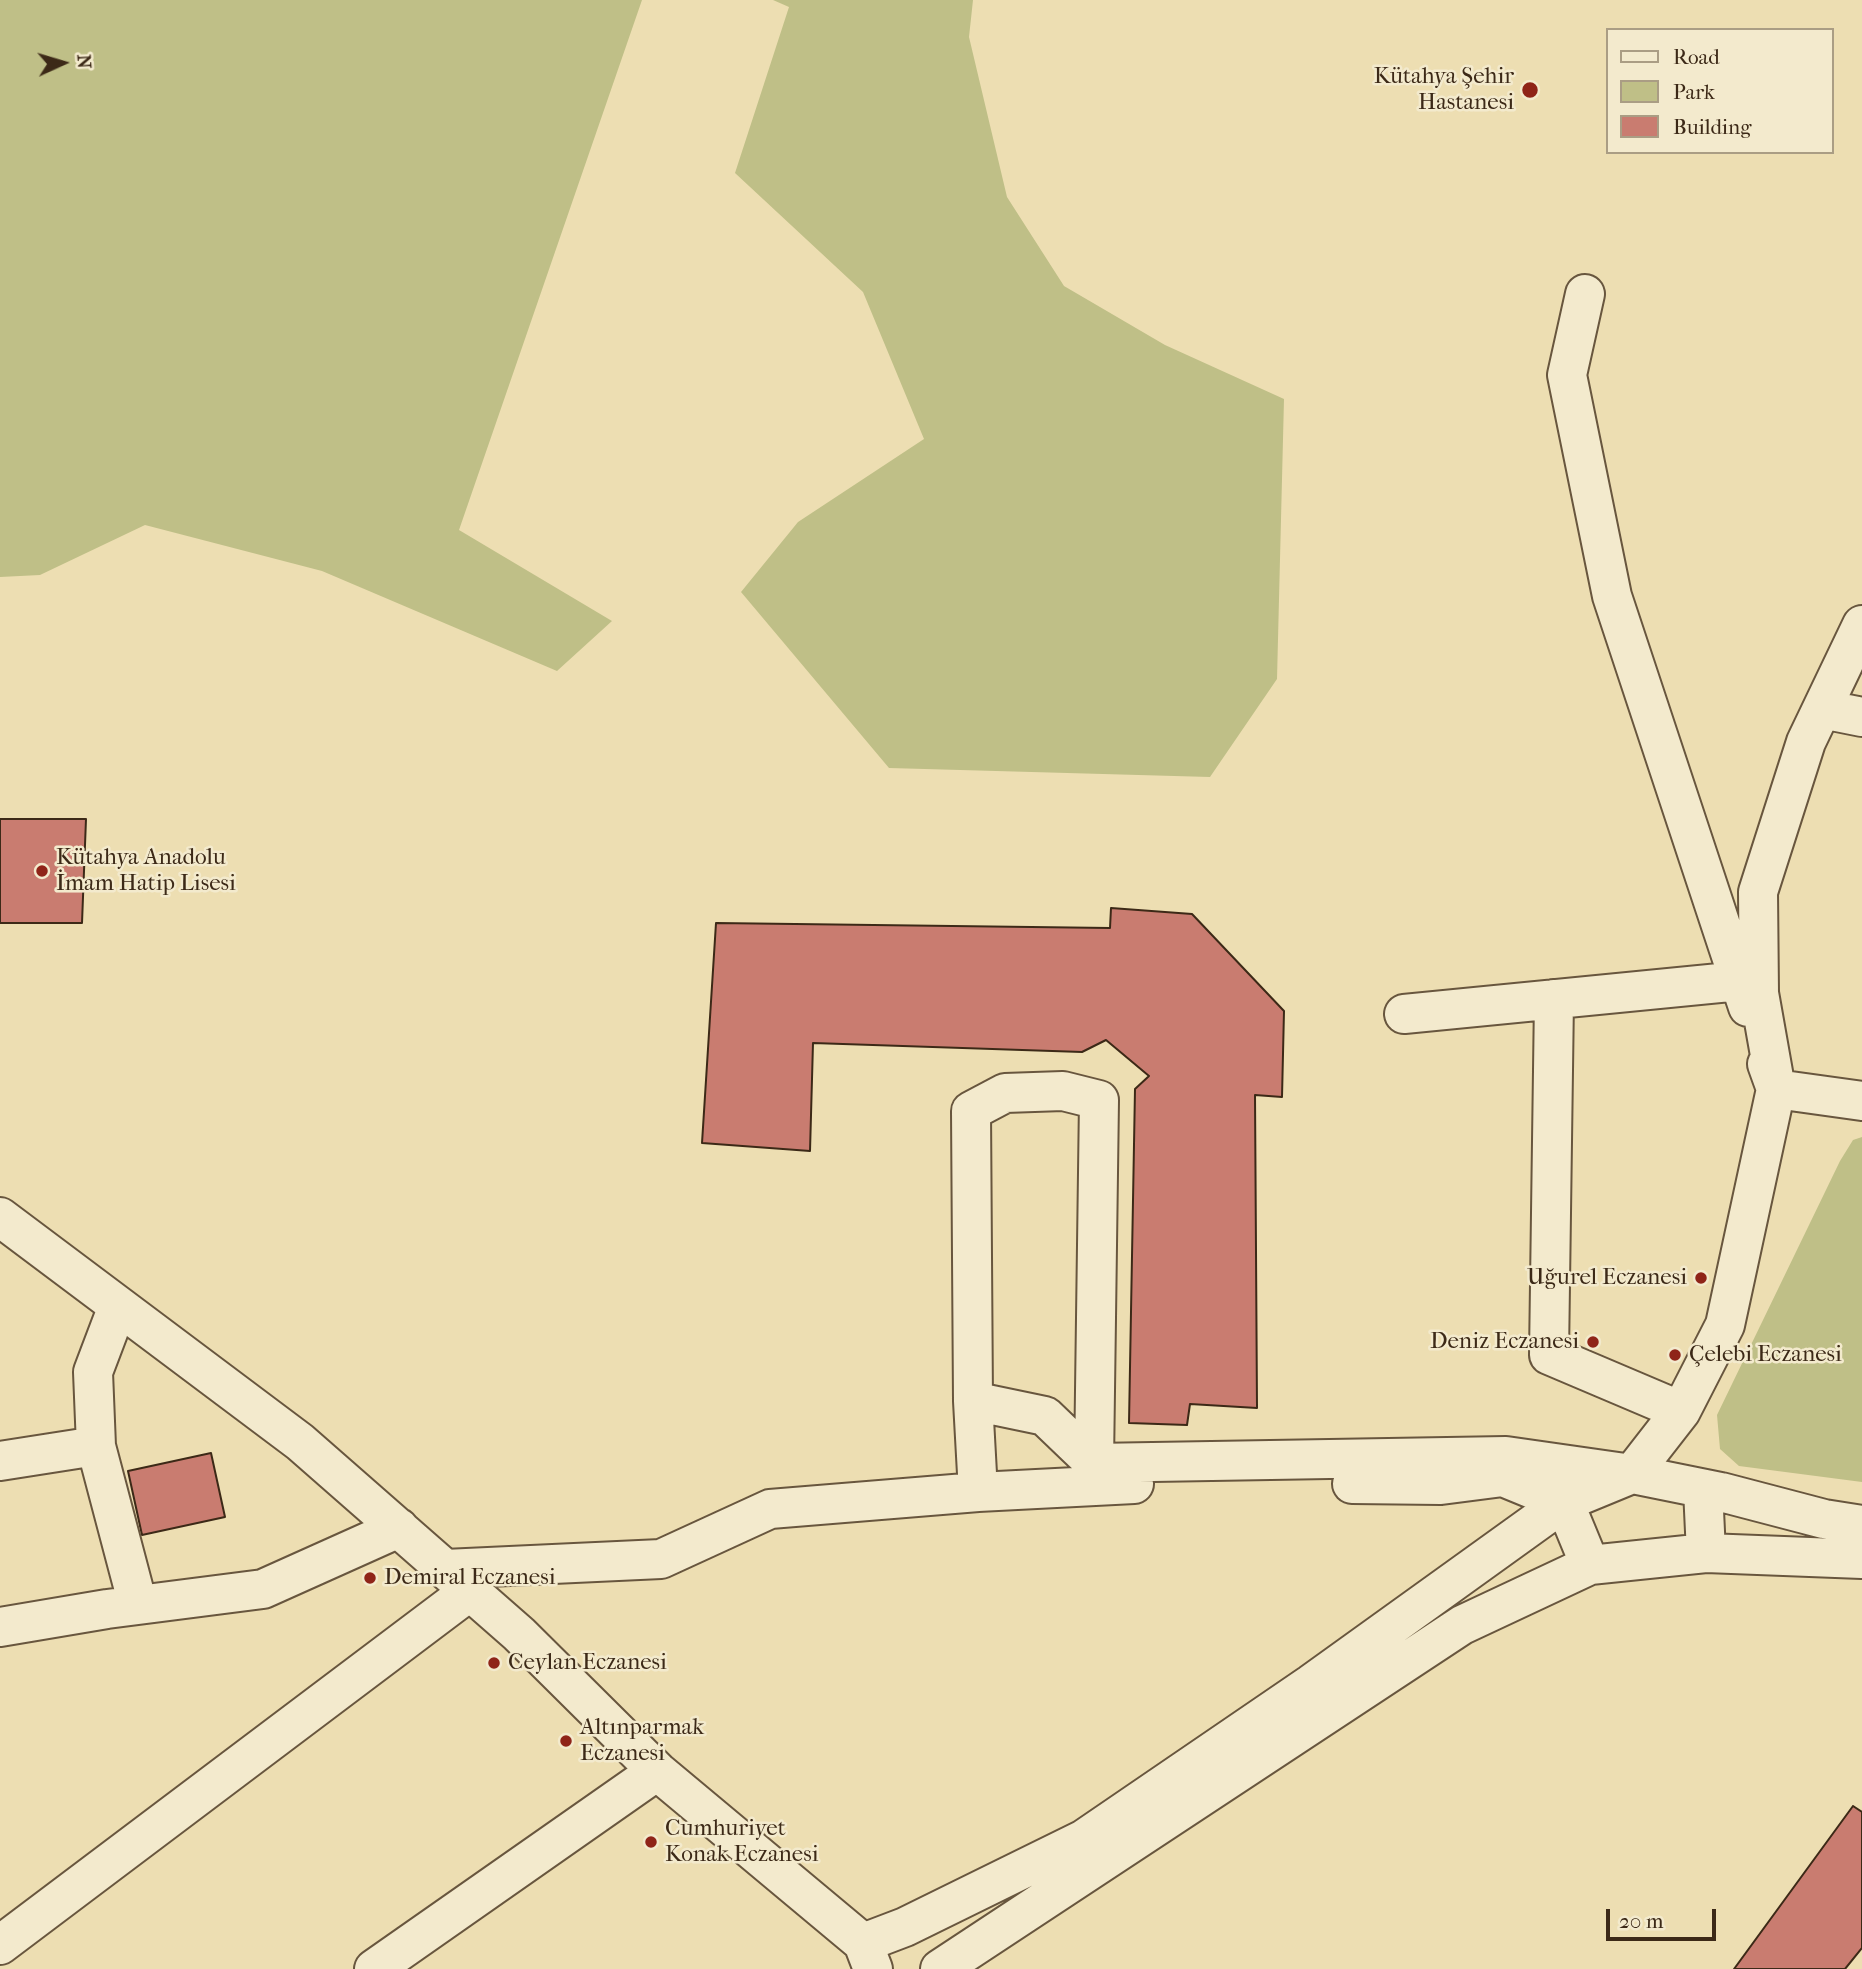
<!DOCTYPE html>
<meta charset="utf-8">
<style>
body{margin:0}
#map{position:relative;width:1862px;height:1969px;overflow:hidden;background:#eddeb2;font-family:"IM FELL French Canon",serif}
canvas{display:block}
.legend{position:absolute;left:1606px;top:28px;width:228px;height:126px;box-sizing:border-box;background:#f3eacd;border:2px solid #aa9d84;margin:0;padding:9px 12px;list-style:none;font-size:21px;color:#3c2917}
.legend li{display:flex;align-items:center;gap:14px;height:35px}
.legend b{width:35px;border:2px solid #aa9d84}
.north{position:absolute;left:28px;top:28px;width:70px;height:70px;-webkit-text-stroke:5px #f3eacd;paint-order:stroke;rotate:86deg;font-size:19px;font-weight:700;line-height:28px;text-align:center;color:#3c2917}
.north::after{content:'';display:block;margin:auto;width:24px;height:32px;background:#3c2917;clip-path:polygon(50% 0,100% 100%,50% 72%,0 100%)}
.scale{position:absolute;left:1606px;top:1909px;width:110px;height:32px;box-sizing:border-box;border:4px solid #3c2917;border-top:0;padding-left:9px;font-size:21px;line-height:24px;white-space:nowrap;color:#3c2917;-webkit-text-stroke:5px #f3eacd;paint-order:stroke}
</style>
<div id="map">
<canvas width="1862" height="1969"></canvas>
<ul class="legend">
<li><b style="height:9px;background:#f3eacd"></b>Road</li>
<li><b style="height:19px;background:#bfbf87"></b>Park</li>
<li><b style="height:19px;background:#c97c70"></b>Building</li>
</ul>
<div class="north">N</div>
<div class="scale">20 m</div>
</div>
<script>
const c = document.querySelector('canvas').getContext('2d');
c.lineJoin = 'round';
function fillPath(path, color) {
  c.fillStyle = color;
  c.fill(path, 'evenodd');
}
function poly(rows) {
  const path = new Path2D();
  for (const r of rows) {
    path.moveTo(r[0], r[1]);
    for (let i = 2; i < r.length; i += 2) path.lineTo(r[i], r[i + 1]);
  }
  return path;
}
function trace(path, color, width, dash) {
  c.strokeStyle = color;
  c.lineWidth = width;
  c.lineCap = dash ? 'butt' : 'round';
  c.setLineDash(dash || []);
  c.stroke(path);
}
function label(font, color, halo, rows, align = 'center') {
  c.font = font + ' "IM FELL French Canon",serif';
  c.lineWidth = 5;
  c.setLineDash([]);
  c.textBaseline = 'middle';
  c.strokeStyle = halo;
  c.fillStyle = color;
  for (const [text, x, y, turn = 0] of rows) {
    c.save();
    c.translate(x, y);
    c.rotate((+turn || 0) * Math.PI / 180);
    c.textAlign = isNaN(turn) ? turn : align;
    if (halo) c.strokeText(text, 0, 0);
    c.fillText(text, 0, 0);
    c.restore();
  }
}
fillPath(poly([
 [0,0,642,0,459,530,612,621,557,671,322,571,145,525,40,575,0,577],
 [773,0,973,0,969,37,1007,197,1064,286,1165,345,1284,399,1277,679,1210,777,889,768,741,592,798,522,924,439,863,292,735,173,789,7],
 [1862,1137,1862,1482,1739,1466,1720,1449,1717,1415,1840,1161,1853,1140]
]), '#bfbf87');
const building = poly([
 [0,819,86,819,82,923,0,923,0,819],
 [1111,908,1192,914,1284,1011,1282,1097,1255,1095,1257,1408,1190,1404,1187,1425,1129,1423,1135,1089,1149,1076,1106,1040,1082,1052,813,1043,810,1151,702,1143,716,923,1110,928,1111,908],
 [211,1453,225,1517,142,1535,128,1471,211,1453],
 [1853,1806,1862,1812,1862,1948,1845,1969,1734,1969,1853,1806]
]);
fillPath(building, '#c97c70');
trace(building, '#3c2917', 2);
const minor = poly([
 [1585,294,1567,375,1612,596,1748,1007],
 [1822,709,1862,717],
 [1554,999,1549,1355,1681,1411],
 [1404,1014,1740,981],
 [1767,1064,1776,1089,1862,1101],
 [0,1217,300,1442,519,1634,657,1771,863,1943,873,1969],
 [118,1306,93,1372,96,1446,138,1605],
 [973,1401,1045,1416,1094,1463,1093,1477],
 [0,1461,96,1446],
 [1352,1484,1441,1485,1503,1477,1564,1502,1590,1565],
 [1703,1489,1706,1553],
 [978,1492,973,1401,971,1111,1005,1093,1063,1091,1099,1100,1094,1463,1506,1456,1632,1474,1721,1492,1824,1519,1862,1525],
 [445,1569,661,1559,770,1509,978,1492,1134,1484],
 [0,1627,107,1609,263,1589,399,1528],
 [863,1943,905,1927,1084,1839,1311,1684,1564,1502,1632,1474,1681,1411,1725,1325,1776,1089,1759,993,1758,892,1806,742,1862,625],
 [0,1945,470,1591],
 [374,1969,657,1771],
 [940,1969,1462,1625,1590,1565,1706,1553,1862,1559]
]);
trace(minor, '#68563e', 42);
trace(minor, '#f3eacd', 38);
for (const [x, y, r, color] of [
 [1530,90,9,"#8f2418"],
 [42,871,7,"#8f2418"],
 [1701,1278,7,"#8f2418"],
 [1593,1342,7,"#8f2418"],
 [1675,1355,7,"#8f2418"],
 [370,1578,7,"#8f2418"],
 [494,1663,7,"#8f2418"],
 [566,1741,7,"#8f2418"],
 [651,1842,7,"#8f2418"]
]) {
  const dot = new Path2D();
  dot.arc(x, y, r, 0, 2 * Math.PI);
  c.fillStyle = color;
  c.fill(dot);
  trace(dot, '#f3eacd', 2.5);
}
label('23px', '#3c2917', '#f3eacd', [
 ["Kütahya Şehir",1514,77,"right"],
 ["Hastanesi",1514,103,"right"],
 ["Kütahya Anadolu",56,858],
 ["İmam Hatip Lisesi",56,884],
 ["Uğurel Eczanesi",1687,1278,"right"],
 ["Deniz Eczanesi",1579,1342,"right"],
 ["Çelebi Eczanesi",1689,1355],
 ["Demiral Eczanesi",384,1578],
 ["Ceylan Eczanesi",508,1663],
 ["Altınparmak",580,1728],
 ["Eczanesi",580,1754],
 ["Cumhuriyet",665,1829],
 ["Konak Eczanesi",665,1855]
], 'left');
</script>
